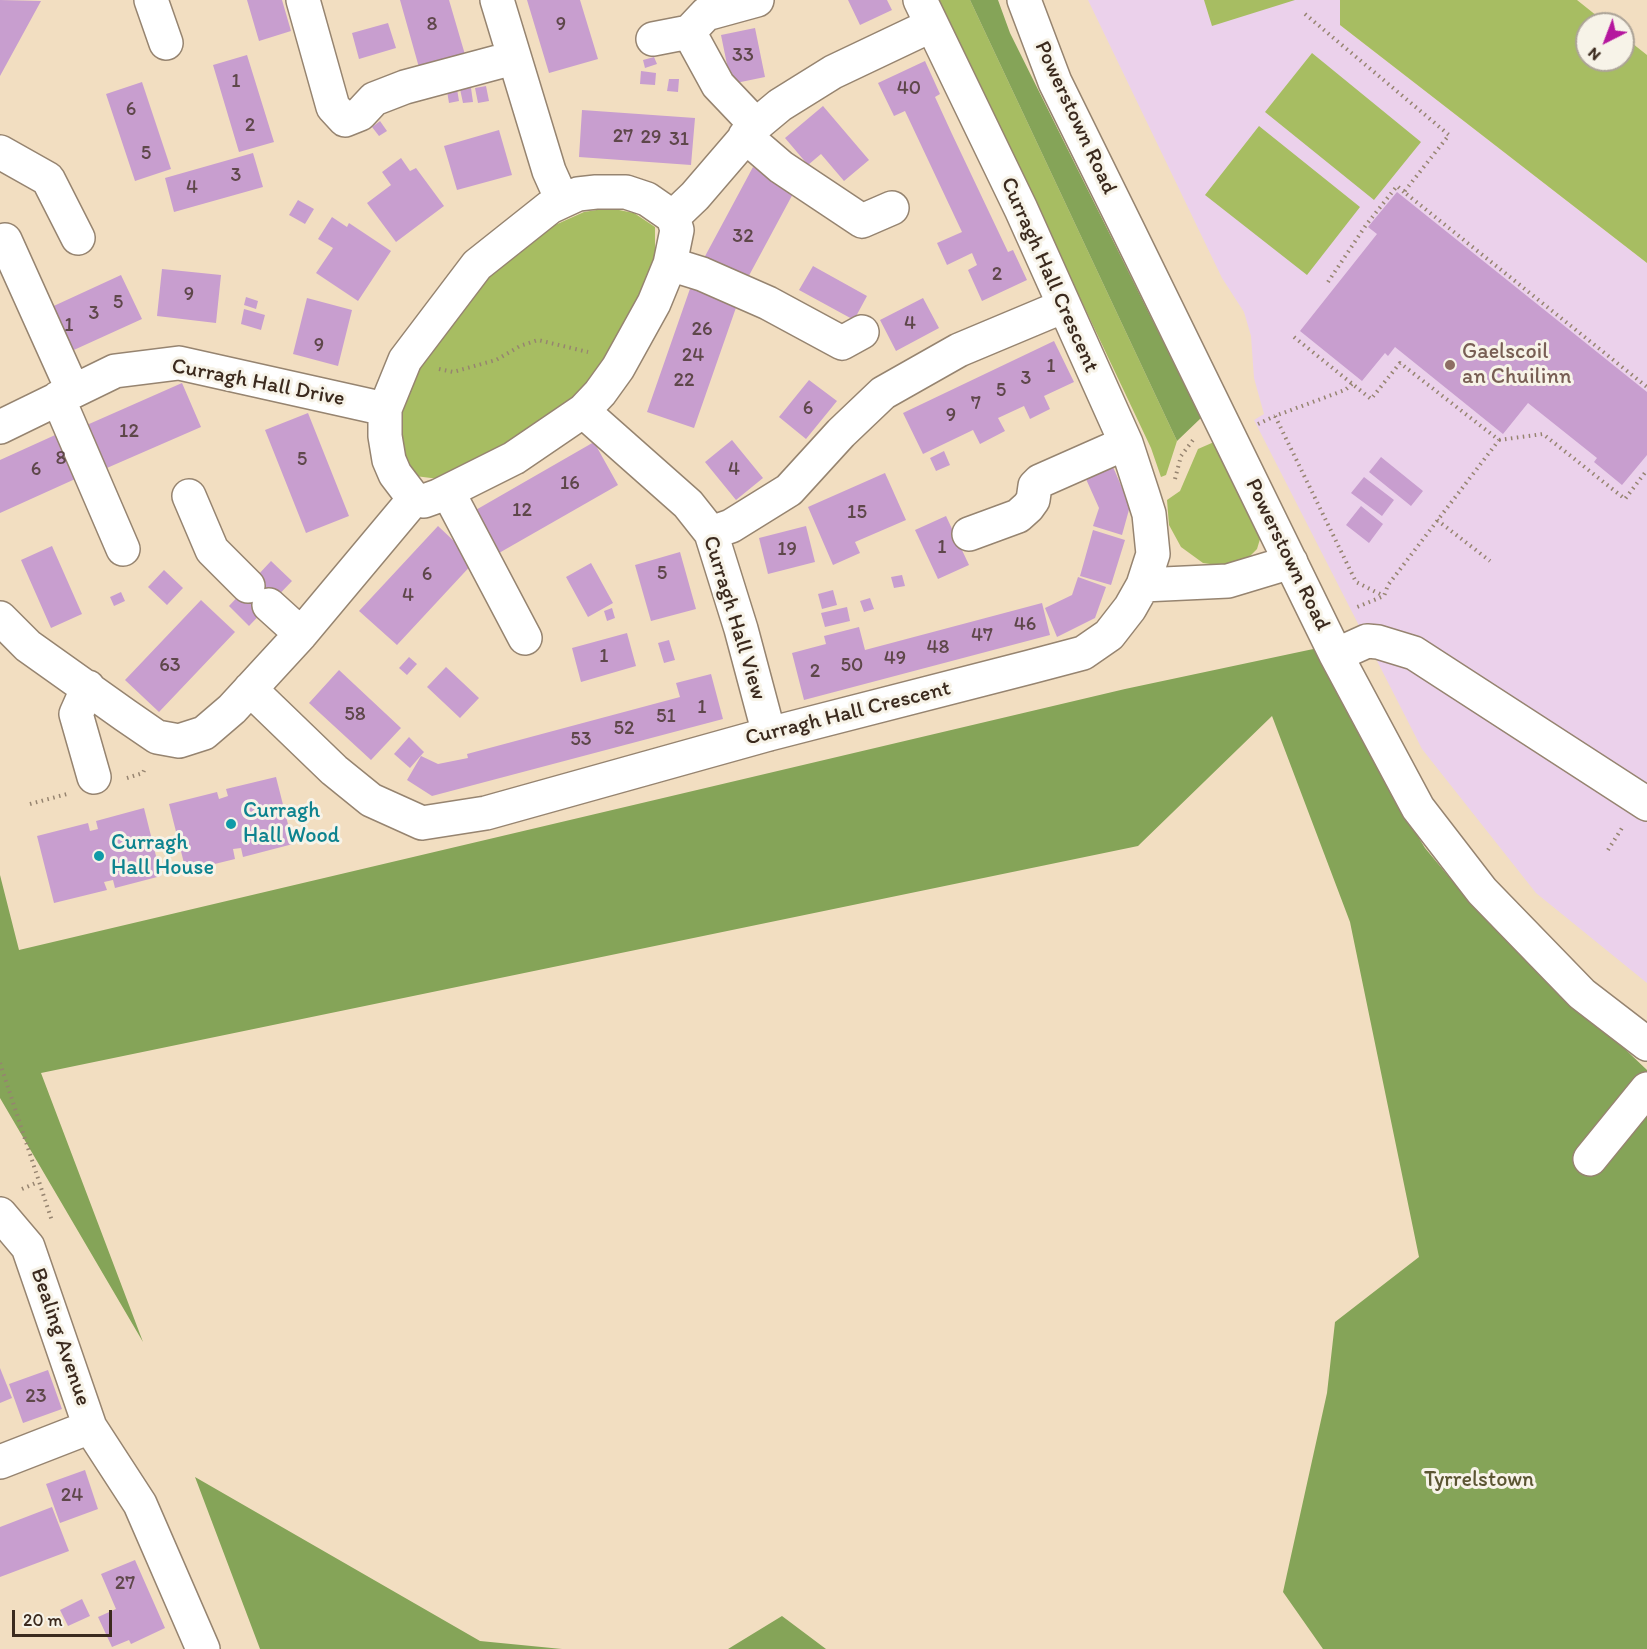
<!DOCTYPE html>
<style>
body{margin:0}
#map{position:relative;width:1647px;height:1649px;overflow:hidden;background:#f2dec1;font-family:Itim,sans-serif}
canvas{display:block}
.north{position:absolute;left:1575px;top:12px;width:60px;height:60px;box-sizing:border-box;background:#f7f3e8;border:2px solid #aca397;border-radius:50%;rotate:222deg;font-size:16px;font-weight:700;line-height:24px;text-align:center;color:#3b2a1e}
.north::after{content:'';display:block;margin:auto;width:21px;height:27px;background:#b5179e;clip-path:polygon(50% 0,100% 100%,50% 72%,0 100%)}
.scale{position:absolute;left:12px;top:1610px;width:100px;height:27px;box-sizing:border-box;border:3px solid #3b2a1e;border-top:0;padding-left:8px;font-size:18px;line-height:21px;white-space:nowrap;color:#3b2a1e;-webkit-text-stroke:4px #f7f3e8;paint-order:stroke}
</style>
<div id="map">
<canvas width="1647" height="1649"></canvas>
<div class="north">N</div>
<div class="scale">20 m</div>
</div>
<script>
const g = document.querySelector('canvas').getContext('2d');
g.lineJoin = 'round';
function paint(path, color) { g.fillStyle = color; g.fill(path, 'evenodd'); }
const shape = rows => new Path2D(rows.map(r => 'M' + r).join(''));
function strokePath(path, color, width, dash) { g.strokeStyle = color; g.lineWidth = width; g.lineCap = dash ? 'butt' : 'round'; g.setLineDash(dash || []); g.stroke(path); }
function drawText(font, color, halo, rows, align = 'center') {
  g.font = font + ' Itim,sans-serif'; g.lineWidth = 6; g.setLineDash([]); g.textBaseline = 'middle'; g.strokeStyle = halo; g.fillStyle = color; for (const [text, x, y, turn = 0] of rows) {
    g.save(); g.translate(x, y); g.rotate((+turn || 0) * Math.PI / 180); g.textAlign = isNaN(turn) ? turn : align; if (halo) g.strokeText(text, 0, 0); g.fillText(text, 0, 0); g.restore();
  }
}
paint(shape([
 [1088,0,1340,0,1340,25,1647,263,1647,983,1536,893,1422,749,1254,420,1264,414,1254,378,1251,336,1244,312,1222,278]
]), '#ebd1eb');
paint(shape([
 [939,0,970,0,1177,441,1166,475,1161,477,1151,448],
 [1204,0,1295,0,1212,26],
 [1340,0,1577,0,1607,24,1587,24,1587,60,1623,60,1623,36,1647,55,1647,263,1340,25],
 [1312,53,1421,142,1374,200,1265,112],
 [1259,126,1360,207,1307,275,1205,195],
 [609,208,634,213,655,227,655,276,624,335,575,401,516,445,439,479,415,476,404,462,395,428,403,390,453,310,524,239,584,212],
 [1214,442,1258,529,1260,539,1257,549,1250,556,1230,564,1217,565,1203,563,1181,547,1169,525,1167,500,1180,491,1198,449]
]), '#a7bd62');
paint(shape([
 [970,0,998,0,1010,33,1201,418,1177,441],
 [1318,648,1389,789,1425,848,1469,901,1647,1070,1647,1649,1323,1649,1283,1592,1327,1393,1335,1322,1419,1257,1350,922,1272,716,1138,846,41,1073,143,1342,0,1098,0,875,19,950,1125,689],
 [195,1477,480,1641,562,1649,260,1649],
 [782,1616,826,1649,728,1649]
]), '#85a458');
paint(shape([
 [0,0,41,1,0,76],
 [247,0,282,0,291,31,259,41],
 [400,0,449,0,466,58,420,71],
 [527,0,580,0,598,59,549,73],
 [848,0,887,0,892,10,860,25],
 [388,23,396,48,359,59,352,33],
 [755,28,765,77,731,84,721,35],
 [247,55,274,142,239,152,213,65],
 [654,57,657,64,645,68,643,60],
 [925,61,940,94,935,97,952,134,1008,252,1013,250,1027,280,982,301,968,270,977,265,972,253,947,265,937,243,962,232,905,111,894,116,878,83],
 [641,71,656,73,655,85,640,84],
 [669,79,679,79,678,92,667,91],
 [142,82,171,169,135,181,106,94],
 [486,86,489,101,478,103,475,88],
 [471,88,473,102,463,103,460,89],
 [457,89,459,101,449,103,447,91],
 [823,106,869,160,844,181,821,154,808,165,785,138],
 [582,110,695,118,691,165,579,157],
 [380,121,387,131,379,136,372,127],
 [499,130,512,175,457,190,444,146],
 [253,153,263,187,174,212,165,178],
 [401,158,410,171,416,168,444,206,396,242,367,203,391,185,382,172],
 [753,167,795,190,745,283,703,260],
 [1397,192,1647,392,1647,455,1622,485,1594,462,1597,458,1528,403,1503,434,1395,347,1388,356,1385,353,1362,381,1300,331,1377,234,1368,227],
 [298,200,314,209,305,224,289,215],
 [332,217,347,227,349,223,391,251,358,301,316,273,333,248,318,239],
 [813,266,867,296,854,320,799,290],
 [162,269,221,275,216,323,157,316],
 [121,275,142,319,65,354,45,310],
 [692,283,739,299,694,428,647,412],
 [246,297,258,301,256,309,244,305],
 [307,298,352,310,338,366,293,354],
 [923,298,939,328,896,351,880,320],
 [244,309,265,315,261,330,241,324],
 [1054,341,1074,382,1044,396,1050,409,1030,419,1024,406,998,418,1005,431,980,444,973,430,923,454,903,413],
 [809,380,837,401,806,439,779,417],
 [182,383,201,427,100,471,80,428],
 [308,413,349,516,306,533,265,430],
 [64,431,84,475,0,513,0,460],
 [732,440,763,478,736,500,705,462],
 [594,442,618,485,499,553,474,511],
 [944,451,950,465,936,471,930,458],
 [1381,457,1423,491,1411,506,1369,472],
 [1113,467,1130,506,1122,535,1093,526,1099,508,1086,479],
 [885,473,906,520,855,542,860,553,833,565,808,507],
 [1364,477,1394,500,1382,516,1351,493],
 [1361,506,1383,524,1369,543,1346,525],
 [946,516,969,565,938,579,915,530],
 [438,526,475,561,397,645,359,611],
 [806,526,815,562,768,574,759,538],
 [1093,530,1125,540,1111,585,1080,576],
 [52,546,82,614,51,628,21,560],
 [680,552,696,609,651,621,635,565],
 [271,561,292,581,249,626,229,606],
 [591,563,613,603,588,617,566,577],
 [164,570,183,588,167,605,148,587],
 [902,575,905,586,894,588,891,577],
 [1078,577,1106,587,1095,618,1057,637,1045,608,1072,595],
 [833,590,837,605,822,609,818,594],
 [121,592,125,601,114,606,110,597],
 [870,598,874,609,864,612,860,601],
 [201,600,235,632,159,712,125,680],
 [1042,603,1050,635,804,700,792,653,826,644,824,636,859,627,865,650],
 [847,607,850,621,825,627,821,613],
 [612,608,615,618,607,621,604,611],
 [627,633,636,666,581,682,572,648],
 [669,640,675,660,664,663,658,643],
 [409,657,417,664,407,675,399,668],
 [446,667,479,698,460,718,427,687],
 [339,670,401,728,371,760,309,703],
 [711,674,723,719,432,796,407,780,421,756,438,764,468,758,467,754,680,697,676,683],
 [409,737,424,752,410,768,394,754],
 [276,777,293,844,243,857,241,848,233,849,235,859,186,871,169,804,217,792,219,799,228,796,226,789],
 [144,808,161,876,115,888,113,880,104,882,107,890,54,903,37,836,88,823,90,831,98,829,96,821],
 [0,1368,12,1398,0,1403],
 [48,1370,62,1409,23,1423,9,1384],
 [85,1470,98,1509,60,1523,46,1484],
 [52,1507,69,1551,0,1577,0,1527],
 [135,1560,165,1628,131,1644,129,1640,112,1647,98,1617,116,1609,101,1574],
 [82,1599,90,1616,68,1626,60,1610]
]), '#c89ecf');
const minor = shape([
 [151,0,166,43],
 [303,0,333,107,345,120,360,114,374,99,405,87,513,58],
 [497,0,549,171,562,200],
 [1024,0,1055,82,1127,228,1336,655,1418,808,1482,891,1582,994,1647,1044],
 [653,39,689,32],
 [756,125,718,85,689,32,706,14,757,0],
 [745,136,781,167,862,221,892,208],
 [0,152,48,179,78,238],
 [596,192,626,192,647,199,673,217,677,230,670,264,654,303,618,368,600,393,583,411,514,458,438,496,424,501,414,499,395,474,389,460,385,436,385,409,405,360,477,265,550,207,578,194,596,192],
 [673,217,695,196,756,125,780,105,833,72,932,25],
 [5,240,73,391],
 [670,264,702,274,768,303,842,343,862,332],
 [58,398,123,549],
 [583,411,688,504,711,533,741,629,769,734],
 [0,427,115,371,179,363,385,409],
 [448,492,525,638],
 [189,496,212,550,248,586],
 [711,533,731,526,789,490,841,433,883,393,959,350,1064,306],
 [969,534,1018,516,1028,507,1033,500,1035,486,1040,481,1126,443],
 [1143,585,1228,581,1291,562],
 [269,605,301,634],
 [0,618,28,646,125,715,157,737,179,741,204,733,232,709,301,634,414,499],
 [1336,655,1367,641,1378,642,1414,653,1647,804],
 [88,687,76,714,94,777],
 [250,689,334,770,371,800,422,823,486,813,769,734,1030,667,1083,653,1109,635,1130,608,1143,585,1153,554,1149,514,1143,495,1126,443,1021,209,920,0],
 [1590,1159,1647,1089],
 [0,1214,28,1247,90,1427,140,1504,203,1649],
 [0,1462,90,1427]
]);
strokePath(minor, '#968470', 36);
strokePath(shape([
 [1305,14,1449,135,1404,192,1647,387],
 [1328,282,1366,225,1397,186,1404,192],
 [1294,337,1371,399,1400,363,1499,440,1388,585,1384,596,1357,607],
 [439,369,453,372,496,360,520,346,538,340,588,352],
 [1352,384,1345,390,1275,416,1356,582,1384,596],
 [1258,424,1275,416],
 [1499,440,1543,434,1625,499,1647,470],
 [1175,479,1181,456,1193,440],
 [1437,520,1490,561],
 [127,778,143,773,145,768],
 [30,804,67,794],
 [1608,850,1622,828],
 [0,1063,52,1221],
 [22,1189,38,1182]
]), '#968470', 4, [1.5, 4.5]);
strokePath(minor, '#fff', 33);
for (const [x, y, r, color] of [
 [1450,365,6,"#8d6e63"],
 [231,824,6,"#0f9aa8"],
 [99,856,6,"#0f9aa8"]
]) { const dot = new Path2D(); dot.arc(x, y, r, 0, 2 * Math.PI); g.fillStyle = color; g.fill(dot); strokePath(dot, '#f7f3e8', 2); }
drawText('20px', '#5e474a', null, [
 ["8",432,25],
 ["9",561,25],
 ["33",743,56],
 ["1",236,82],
 ["40",909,89],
 ["6",131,110],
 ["2",250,126],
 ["27",623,137],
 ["29",651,138],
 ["31",679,140],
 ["5",146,154],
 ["3",236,176],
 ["4",192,188],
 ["32",743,237],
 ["2",997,275],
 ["9",189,295],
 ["5",118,303],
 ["3",94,314],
 ["4",910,324],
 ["1",69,326],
 ["26",702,330],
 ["9",319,346],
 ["24",693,356],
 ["1",1051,367],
 ["3",1026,379],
 ["22",684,381],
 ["5",1001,391],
 ["7",976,404],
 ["6",808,409],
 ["9",951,416],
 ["12",129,432],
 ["8",61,459],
 ["5",302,460],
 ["6",36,470],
 ["4",734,470],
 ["16",570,484],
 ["12",522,511],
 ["15",857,513],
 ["1",942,548],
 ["19",787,550],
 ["5",662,574],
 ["6",427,575],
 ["4",408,596],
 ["46",1025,625],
 ["47",982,636],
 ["48",938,648],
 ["1",604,657],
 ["49",895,659],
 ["63",170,666],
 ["50",852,666],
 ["2",815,672],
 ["1",702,708],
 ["58",355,715],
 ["51",666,717],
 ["52",624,729],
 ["53",581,740],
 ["23",36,1397],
 ["24",72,1496],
 ["27",125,1584]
]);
drawText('22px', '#3b2a1e', '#f7f3e8', [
 ["Powerstown Road",1075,118,65],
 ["Curragh Hall Crescent",1049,275,66],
 ["Curragh Hall Drive",258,383,11],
 ["Powerstown Road",1287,555,64],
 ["Curragh Hall View",734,618,73],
 ["Curragh Hall Crescent",848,714,-14],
 ["Bealing Avenue",60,1337,71]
]);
drawText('22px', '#785e54', '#f7f3e8', [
 ["Gaelscoil",1462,352],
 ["an Chuilinn",1462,377]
], 'left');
drawText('22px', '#0d838f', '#f7f3e8', [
 ["Curragh",243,811],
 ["Hall Wood",243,836],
 ["Curragh",111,843],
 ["Hall House",111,868]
], 'left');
drawText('22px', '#5b5632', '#f7f3e8', [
 ["Tyrrelstown",1479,1480]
]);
</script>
